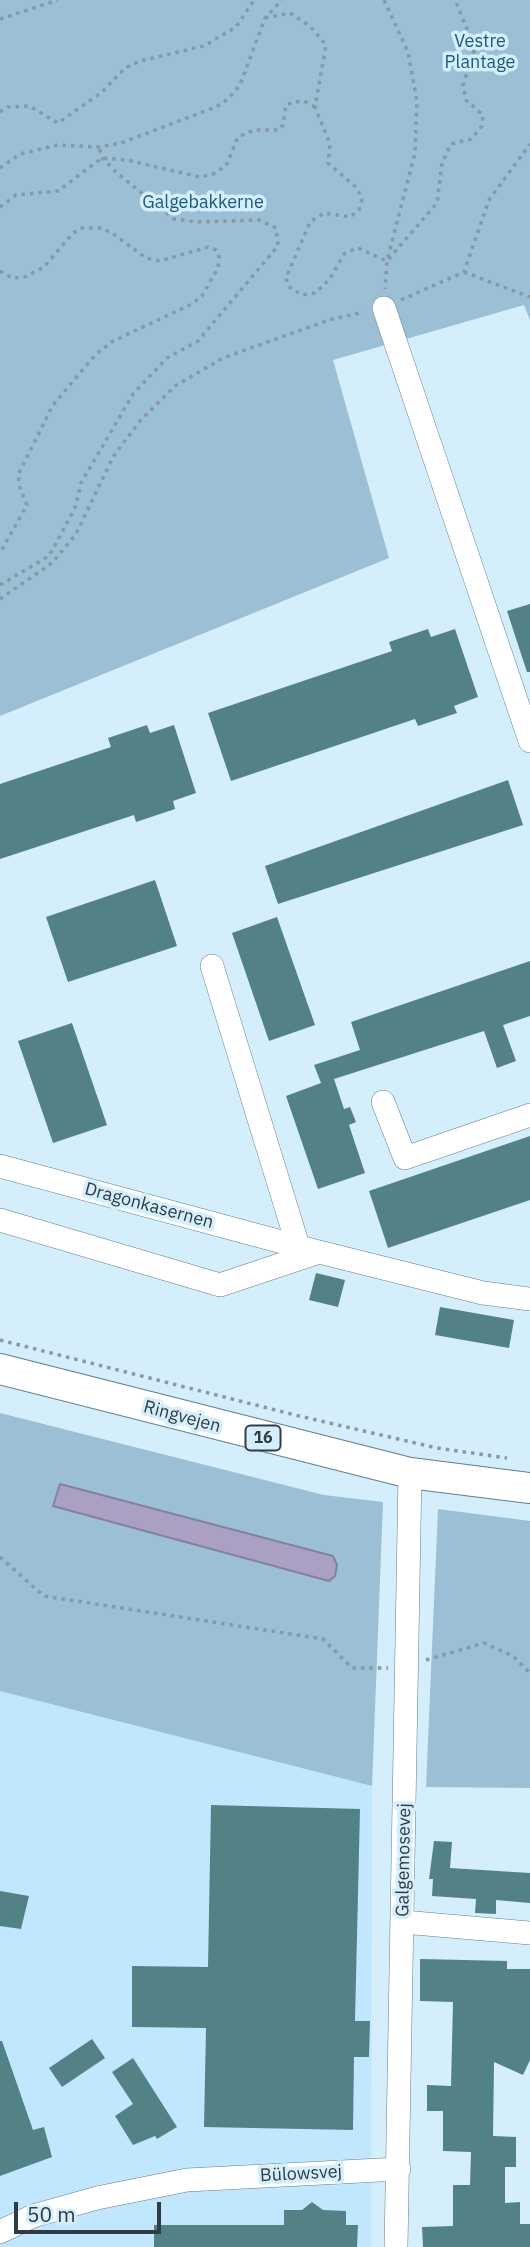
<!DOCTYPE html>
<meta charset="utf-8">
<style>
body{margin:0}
#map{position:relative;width:530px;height:2247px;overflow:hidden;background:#d5eefc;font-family:"IBM Plex Sans",sans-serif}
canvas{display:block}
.scale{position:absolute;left:14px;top:2202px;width:147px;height:32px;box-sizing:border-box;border:4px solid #303c44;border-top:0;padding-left:9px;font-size:21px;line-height:24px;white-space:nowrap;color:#303c44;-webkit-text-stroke:5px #d5eefc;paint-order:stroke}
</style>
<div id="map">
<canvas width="530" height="2247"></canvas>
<div class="scale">50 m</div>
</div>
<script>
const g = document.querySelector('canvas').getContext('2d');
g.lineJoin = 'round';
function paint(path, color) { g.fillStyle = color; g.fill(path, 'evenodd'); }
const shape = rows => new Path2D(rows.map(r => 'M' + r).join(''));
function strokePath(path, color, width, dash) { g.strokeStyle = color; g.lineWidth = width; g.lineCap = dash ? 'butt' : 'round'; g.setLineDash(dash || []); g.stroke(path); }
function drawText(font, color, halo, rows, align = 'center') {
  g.font = font + ' "IBM Plex Sans",sans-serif'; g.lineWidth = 7; g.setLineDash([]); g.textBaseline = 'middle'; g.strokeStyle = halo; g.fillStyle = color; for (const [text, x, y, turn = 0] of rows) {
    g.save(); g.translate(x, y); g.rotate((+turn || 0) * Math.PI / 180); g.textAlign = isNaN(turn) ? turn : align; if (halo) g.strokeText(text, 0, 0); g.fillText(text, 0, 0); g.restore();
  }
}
paint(shape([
 [0,1691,372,1786,371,2247,0,2247]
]), '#c1e7ff');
paint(shape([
 [0,0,530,0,530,320,524,305,333,360,389,558,0,716],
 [0,1413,324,1495,383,1502,372,1786,0,1691],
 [438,1509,530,1521,530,1788,426,1787]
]), '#9bbfd5');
const water = shape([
 [60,1484,333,1556,337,1565,335,1576,329,1581,53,1506,60,1484]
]);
paint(water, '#a9a0c3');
strokePath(water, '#85829d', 2);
paint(shape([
 [530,604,530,672,527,672,507,611],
 [428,629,431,637,455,629,478,697,454,706,457,713,418,726,415,719,231,781,208,713,392,651,389,642],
 [147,725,150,733,174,725,196,793,173,801,175,809,136,822,134,815,0,859,0,784,111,747,108,738],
 [508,780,523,825,278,904,265,866],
 [155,880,177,946,68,982,46,917],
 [277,917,315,1025,269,1041,232,933],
 [530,961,530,1016,503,1025,516,1061,497,1068,484,1031,334,1079,344,1109,350,1107,356,1122,349,1125,365,1173,318,1189,286,1096,321,1083,314,1065,360,1050,351,1022],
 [72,1023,107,1125,53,1143,18,1041],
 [530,1136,530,1200,388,1248,369,1191],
 [316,1273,345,1280,338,1307,309,1300],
 [440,1307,514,1320,509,1348,435,1335],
 [211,1805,360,1809,355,2021,370,2021,369,2057,354,2057,353,2130,204,2127,206,2028,132,2027,132,1966,208,1967],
 [434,1841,452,1842,450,1868,530,1873,530,1903,496,1900,496,1914,475,1913,476,1899,432,1896,433,1879,429,1879],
 [0,1891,29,1896,21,1929,0,1926],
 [420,1959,507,1961,507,1969,530,1969,530,2060,523,2075,494,2062,493,2136,516,2137,516,2167,505,2167,505,2203,520,2202,520,2224,530,2224,530,2247,423,2247,422,2227,453,2226,453,2185,470,2185,471,2152,443,2151,443,2111,427,2111,427,2085,451,2086,453,2002,420,2001],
 [92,2039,105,2058,62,2087,49,2068],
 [0,2041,2,2041,33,2130,44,2127,52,2157,0,2176],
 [133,2058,177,2127,157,2139,155,2136,133,2145,115,2116,133,2104,112,2072],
 [312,2202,323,2210,346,2211,346,2225,358,2225,357,2247,154,2247,154,2225,284,2225,284,2210,302,2210]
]), '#538286');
const minor = shape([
 [384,308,530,741],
 [212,966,298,1246],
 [383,1102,405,1158,530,1115],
 [0,1166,319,1252,483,1293,530,1299],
 [0,1220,220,1285,319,1252],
 [403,1922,530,1933],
 [0,2232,33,2216,97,2198,187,2180,399,2169],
 [396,2247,410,1473]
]);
const major = shape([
 [0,1369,410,1473,530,1488]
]);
strokePath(minor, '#617d8e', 24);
strokePath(major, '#617d8e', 32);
strokePath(shape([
 [384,0,408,52,417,101,415,153,387,261,385,289],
 [265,18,290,13,310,26,326,45,315,107,330,144,328,163,357,188,362,199,359,210,350,217,324,213,310,222,286,278,288,286,302,295,315,293,329,280,345,253,358,248,387,261,437,203,442,163,451,144,471,139,482,126,483,115,466,100,463,85,475,48,455,0],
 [0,19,58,0],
 [0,112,8,107,29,106,58,123,101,93,125,68,140,61,204,46,236,27,254,0],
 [0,168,20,154,58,145,99,147,121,143,216,107,228,99,240,85,265,18,282,0],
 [0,207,16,195,58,191,102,158,127,160,200,177,213,174,226,166,238,137,254,130,279,130,283,125,286,105,293,102,304,101,315,107],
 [0,271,12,278,25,277,44,267,73,233,82,228,101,228,112,233,146,258,160,261,208,247,216,250,219,257,218,268,202,296,192,304,113,341,96,354,53,405,18,475,20,488,27,505,0,553],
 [464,272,530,297],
 [401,300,464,272,489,200,530,144],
 [0,585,49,556,75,508,81,483,133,394,167,358,198,341,278,246,276,228,259,220,197,222,174,219,117,173,102,158,99,147],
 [0,599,52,563,76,534,113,457,139,422,175,386,223,358,329,320,364,312],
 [0,1340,295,1415,437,1448,507,1458],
 [0,1557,44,1596,323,1639,352,1668,388,1668],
 [426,1660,484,1643,513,1656,530,1673]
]), '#8699a4', 3.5, [3.5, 5]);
strokePath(minor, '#fff', 23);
strokePath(major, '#fff', 30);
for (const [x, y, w] of [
 [263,1438,35]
]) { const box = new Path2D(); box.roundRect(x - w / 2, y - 12.5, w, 25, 5); g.fillStyle = '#d5eefc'; g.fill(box); strokePath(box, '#303c44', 2); }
drawText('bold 16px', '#303c44', null, [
 ["16",263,1438]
]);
drawText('18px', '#1a5b7a', '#d5eefc', [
 ["Vestre",480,42],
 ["Plantage",480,63],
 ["Galgebakkerne",203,203]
]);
drawText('18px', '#303c44', '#d5eefc', [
 ["Dragonkasernen",149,1206,15],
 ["Ringvejen",182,1417,15],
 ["Galgemosevej",404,1860,-89],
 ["Bülowsvej",301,2174,-3]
]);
</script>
